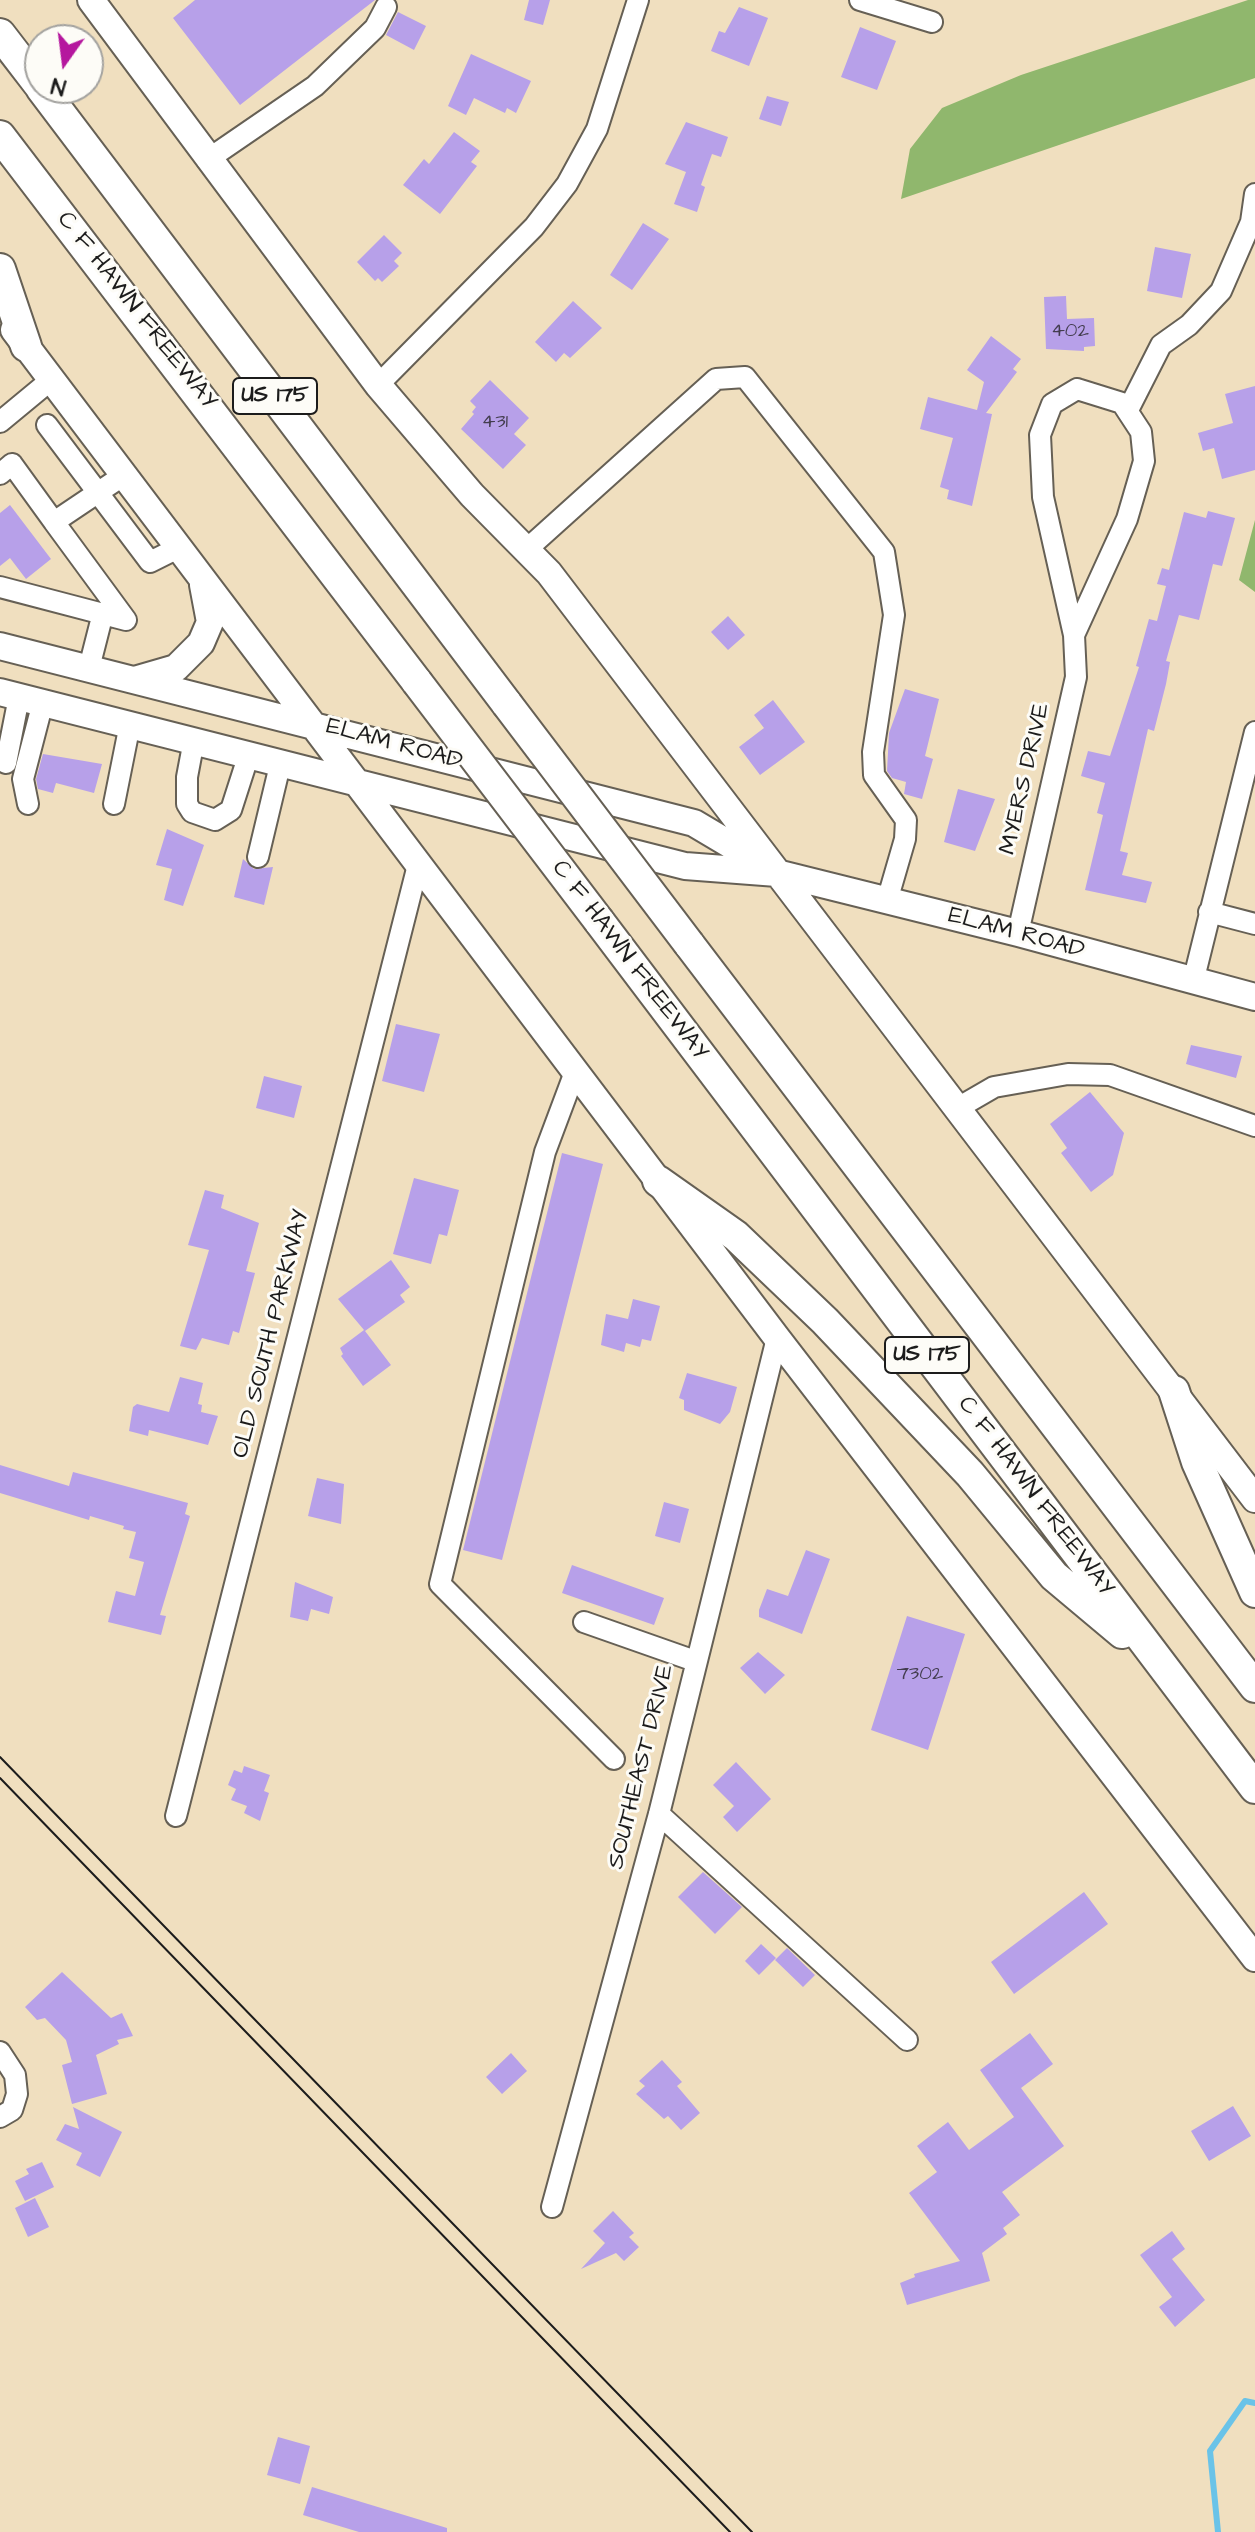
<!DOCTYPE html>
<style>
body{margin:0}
#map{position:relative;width:1255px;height:2532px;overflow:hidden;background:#f0dfbf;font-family:"Architects Daughter",sans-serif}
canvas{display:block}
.north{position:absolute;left:24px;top:24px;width:80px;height:80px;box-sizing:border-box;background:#fdfcf7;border:2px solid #a3a29f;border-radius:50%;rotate:194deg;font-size:22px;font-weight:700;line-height:32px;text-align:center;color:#1c1c1c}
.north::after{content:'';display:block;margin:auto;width:28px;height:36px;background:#b5179e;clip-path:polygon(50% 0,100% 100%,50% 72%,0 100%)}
</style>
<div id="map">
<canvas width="1255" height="2532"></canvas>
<div class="north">N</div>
</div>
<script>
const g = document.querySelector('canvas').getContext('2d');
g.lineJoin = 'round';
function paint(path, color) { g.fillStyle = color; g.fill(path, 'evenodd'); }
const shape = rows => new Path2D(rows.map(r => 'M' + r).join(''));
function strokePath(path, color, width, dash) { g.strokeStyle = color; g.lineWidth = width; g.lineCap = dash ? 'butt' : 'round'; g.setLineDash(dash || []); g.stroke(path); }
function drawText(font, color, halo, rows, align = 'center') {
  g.font = font + ' "Architects Daughter",sans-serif'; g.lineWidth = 6; g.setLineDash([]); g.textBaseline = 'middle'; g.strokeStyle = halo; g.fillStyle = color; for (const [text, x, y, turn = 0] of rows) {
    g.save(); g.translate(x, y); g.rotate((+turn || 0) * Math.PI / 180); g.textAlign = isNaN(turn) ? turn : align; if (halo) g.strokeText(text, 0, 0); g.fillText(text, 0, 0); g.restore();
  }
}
paint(shape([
 [1248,0,1255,0,1255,78,901,199,910,149,942,108,1021,75],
 [1255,520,1255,592,1239,580]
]), '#90b76d');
strokePath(shape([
 [1218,2532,1210,2451,1245,2401,1255,2403]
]), '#6ac3e8', 6);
paint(shape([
 [195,0,375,0,240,105,173,18],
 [529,0,550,0,543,25,524,20],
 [739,7,768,18,749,66,711,51,719,31,725,33],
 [398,12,426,26,414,50,386,35],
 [860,27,896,41,877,90,841,77],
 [471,54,531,81,516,113,507,108,505,113,474,98,466,115,448,106],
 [767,96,789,102,781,126,759,119],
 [686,122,728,137,721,157,712,154,701,185,705,187,697,212,674,204,686,172,665,164],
 [454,132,480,151,471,162,477,166,440,214,403,185,424,159,429,164],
 [643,223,669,239,632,290,610,275],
 [384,235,402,253,394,261,399,266,382,282,378,278,375,281,357,262],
 [1155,247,1191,254,1182,298,1147,291],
 [1066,296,1067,319,1094,318,1095,346,1084,347,1084,351,1046,349,1044,297],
 [573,301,602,328,570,358,564,353,556,362,535,342],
 [991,336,1021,359,1013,369,1017,372,986,413,992,414,972,506,947,499,949,490,940,487,953,438,920,429,928,397,977,410,984,382,967,370],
 [490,380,529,418,514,434,526,445,503,469,461,429,474,414,472,412,476,407,470,401],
 [1255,386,1255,470,1222,479,1214,448,1203,451,1198,433,1233,423,1225,394],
 [10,505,51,559,26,579,10,558,0,566,0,513],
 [1208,511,1235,518,1222,566,1213,564,1199,620,1179,615,1166,661,1170,662,1166,684,1154,731,1148,729,1120,851,1128,853,1122,875,1152,882,1146,903,1085,890,1103,815,1097,813,1105,783,1081,776,1088,751,1110,756,1139,667,1136,666,1149,619,1157,621,1166,586,1157,584,1162,568,1169,570,1184,512,1206,518],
 [728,616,745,635,728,650,711,632],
 [905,689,939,699,925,756,933,759,922,799,904,794,906,782,892,778,887,771,889,733],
 [773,700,805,742,760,775,739,747,764,728,754,715],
 [43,754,102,764,94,793,56,783,53,793,38,789,36,779],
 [958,789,995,799,975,851,944,842],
 [167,829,204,845,183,906,164,900,172,869,156,865],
 [243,859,254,869,273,867,264,905,234,897],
 [396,1024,440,1034,424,1092,382,1081],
 [1191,1045,1242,1056,1236,1078,1186,1064],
 [264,1076,302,1086,294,1118,256,1108],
 [1090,1092,1124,1133,1113,1175,1091,1192,1061,1153,1067,1148,1050,1124],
 [562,1153,603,1164,502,1560,463,1550],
 [414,1178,459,1190,447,1236,439,1234,431,1264,393,1254],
 [205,1190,224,1195,221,1208,259,1223,246,1271,255,1273,239,1333,233,1331,229,1345,202,1338,196,1350,180,1346,209,1250,188,1245],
 [391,1260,410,1287,400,1295,405,1302,365,1331,391,1365,363,1386,341,1356,343,1354,340,1348,364,1330,338,1299],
 [633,1299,660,1306,651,1341,642,1339,640,1347,626,1343,624,1352,601,1345,606,1314,628,1319],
 [687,1373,737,1387,730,1412,720,1424,684,1410,684,1400,679,1398],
 [180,1377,203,1383,198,1404,202,1405,201,1412,218,1416,208,1445,149,1430,148,1436,129,1431,133,1407,137,1404,169,1412],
 [0,1465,69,1486,73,1472,188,1503,185,1514,190,1516,160,1615,166,1616,161,1635,108,1622,116,1591,135,1596,144,1562,129,1558,136,1532,123,1529,124,1526,90,1516,89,1520,0,1493],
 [317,1478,344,1484,341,1524,308,1516],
 [664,1502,689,1509,680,1543,655,1536],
 [806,1550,830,1559,802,1634,759,1617,759,1610,767,1589,788,1596],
 [572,1565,664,1598,654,1625,562,1593],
 [295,1582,333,1597,329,1614,311,1609,308,1621,290,1617],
 [907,1616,965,1634,928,1750,871,1730],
 [758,1652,785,1675,765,1694,740,1668],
 [736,1762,771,1799,737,1832,723,1817,734,1806,713,1785],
 [244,1766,270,1775,264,1791,269,1793,260,1821,244,1813,247,1806,231,1800,236,1789,228,1785,234,1770,242,1773],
 [703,1872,742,1907,715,1934,678,1897],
 [1084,1892,1108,1924,1014,1994,991,1962],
 [761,1944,776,1958,759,1975,745,1961],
 [787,1948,815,1975,803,1987,775,1960],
 [62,1972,111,2018,122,2013,133,2036,117,2040,119,2044,96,2055,107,2094,72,2104,62,2065,72,2062,66,2040,45,2018,37,2020,25,2007],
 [1030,2033,1053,2064,1021,2088,1064,2146,1002,2192,1020,2215,1003,2228,1007,2234,982,2253,990,2281,907,2305,900,2283,915,2277,914,2274,960,2261,909,2193,937,2172,917,2146,948,2122,969,2150,1014,2117,980,2070],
 [511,2053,527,2071,502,2094,486,2077],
 [662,2060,682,2082,677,2086,700,2113,681,2130,668,2116,664,2119,636,2094,645,2086,639,2081],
 [1233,2106,1251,2136,1209,2161,1191,2131],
 [73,2107,122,2132,100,2177,76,2165,82,2153,56,2140,65,2124,79,2129],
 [42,2162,54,2187,25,2201,15,2181,29,2174,26,2169],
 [35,2198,49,2227,28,2237,15,2208],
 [613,2211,634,2233,629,2237,639,2247,624,2261,616,2253,581,2269,605,2243,593,2231],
 [1172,2231,1185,2249,1172,2259,1205,2300,1175,2327,1159,2307,1172,2297,1140,2255],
 [278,2437,310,2446,300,2484,267,2475],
 [312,2487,447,2528,447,2532,359,2532,303,2515]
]), '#b7a0e9');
const minor = shape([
 [860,0,932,22],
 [207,160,315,86,375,28,386,7],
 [378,385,534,227,567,184,597,129,638,0],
 [1077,389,1122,403,1141,432,1144,461,1127,519,1074,635,1043,497,1040,435,1052,404,1077,389],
 [1128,410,1161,345,1189,325,1221,291,1251,222,1255,194],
 [0,422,52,379],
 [47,425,150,562,178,548],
 [0,474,12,464,54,522,124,475],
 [526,550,716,379,745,377,884,552,894,615,873,752,874,775,906,820,905,839,887,901],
 [0,587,126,620,54,522],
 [89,668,103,613],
 [194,740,187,777,187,804,192,812,215,820,231,810,249,754],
 [6,763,19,697],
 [28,804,23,779,43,702],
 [114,804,130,724],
 [258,857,281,761],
 [1209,912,1255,924],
 [1018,933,1076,677,1074,635],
 [1193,982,1255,732],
 [575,1072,545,1152,440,1584,614,1759],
 [956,1109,994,1087,1068,1074,1110,1075,1255,1126],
 [584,1622,695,1661],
 [659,1814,907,2040],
 [176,1816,418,865],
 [0,2052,15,2075,17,2094,12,2110,0,2117],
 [552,2207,659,1814,777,1338]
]);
const major = shape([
 [91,0,378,385,472,495,549,573,1255,1499],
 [14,330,777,1338,1255,1958],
 [0,646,694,823,763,864],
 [138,679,176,668,201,643,210,622,203,585],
 [0,692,685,866,777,873,1018,933,1255,997]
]);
const highway = shape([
 [0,34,40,86],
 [41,88,507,704],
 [0,136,417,682],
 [0,269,26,346],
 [599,921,1255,1788],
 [689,944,1255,1687],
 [658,1181,736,1236,825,1321,970,1474,1054,1576,1122,1633],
 [1174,1391,1197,1462,1255,1592]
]);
strokePath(minor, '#666055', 24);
strokePath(major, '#666055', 30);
strokePath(highway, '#666055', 34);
strokePath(minor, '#fff', 20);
strokePath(major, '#fff', 26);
strokePath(highway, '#fff', 30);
strokePath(shape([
 [0,1757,752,2532],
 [0,1778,730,2532]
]), '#1c1c1c', 2);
const highwayBridge = shape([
 [417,682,599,921],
 [507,704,689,944]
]);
strokePath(highwayBridge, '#666055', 34, []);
strokePath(highwayBridge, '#fff', 30);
drawText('20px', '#433d4f', null, [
 ["402",1070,332],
 ["431",495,423],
 ["7302",920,1675]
]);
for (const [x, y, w] of [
 [275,396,84],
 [927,1355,84]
]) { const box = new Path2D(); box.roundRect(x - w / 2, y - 18, w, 36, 6); g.fillStyle = '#fdfcf7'; g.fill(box); strokePath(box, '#1c1c1c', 2); }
drawText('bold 22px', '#1c1c1c', null, [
 ["US 175",275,396],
 ["US 175",927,1355]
]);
drawText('24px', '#1c1c1c', '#fdfcf7', [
 ["C F HAWN FREEWAY",136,311,52],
 ["ELAM ROAD",394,745,15],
 ["MYERS DRIVE",1026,779,-77],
 ["ELAM ROAD",1016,934,15],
 ["C F HAWN FREEWAY",629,961,53],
 ["OLD SOUTH PARKWAY",272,1334,-76],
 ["C F HAWN FREEWAY",1035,1497,53],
 ["SOUTHEAST DRIVE",642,1767,-76]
]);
</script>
